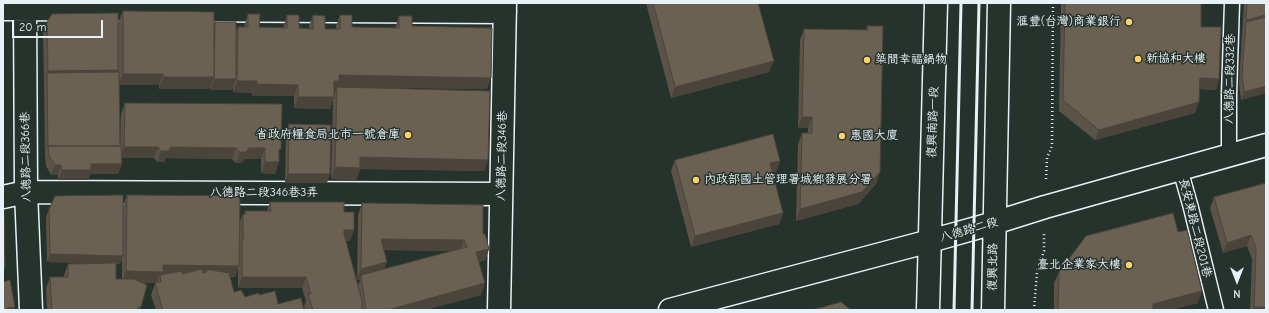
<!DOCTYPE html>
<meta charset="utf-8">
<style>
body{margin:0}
#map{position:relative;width:1269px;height:313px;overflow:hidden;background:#26332d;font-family:"Comic Neue",sans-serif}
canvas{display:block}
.frame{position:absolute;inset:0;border:4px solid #e8f1f8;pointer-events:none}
.north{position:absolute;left:1217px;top:261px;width:40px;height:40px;-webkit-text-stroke:3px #26332d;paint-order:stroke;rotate:180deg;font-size:11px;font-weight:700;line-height:16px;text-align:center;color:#e8f1f8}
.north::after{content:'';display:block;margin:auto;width:14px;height:18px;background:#e8f1f8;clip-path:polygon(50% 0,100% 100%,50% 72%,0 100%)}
.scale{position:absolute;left:12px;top:20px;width:91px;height:18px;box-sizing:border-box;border:2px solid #e8f1f8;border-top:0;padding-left:5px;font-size:12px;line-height:14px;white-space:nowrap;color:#e8f1f8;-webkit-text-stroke:3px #26332d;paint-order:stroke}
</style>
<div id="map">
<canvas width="1269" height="313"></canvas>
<div class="frame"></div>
<div class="north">N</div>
<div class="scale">20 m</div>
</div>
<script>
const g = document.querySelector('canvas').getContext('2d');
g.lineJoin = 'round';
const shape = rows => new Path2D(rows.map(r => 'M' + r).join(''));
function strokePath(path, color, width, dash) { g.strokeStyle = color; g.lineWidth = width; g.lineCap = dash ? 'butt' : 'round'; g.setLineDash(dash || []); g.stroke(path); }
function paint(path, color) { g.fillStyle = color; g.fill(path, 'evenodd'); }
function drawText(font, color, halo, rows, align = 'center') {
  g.font = font + ' "Comic Neue","LXGW WenKai TC",sans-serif'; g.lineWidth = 3; g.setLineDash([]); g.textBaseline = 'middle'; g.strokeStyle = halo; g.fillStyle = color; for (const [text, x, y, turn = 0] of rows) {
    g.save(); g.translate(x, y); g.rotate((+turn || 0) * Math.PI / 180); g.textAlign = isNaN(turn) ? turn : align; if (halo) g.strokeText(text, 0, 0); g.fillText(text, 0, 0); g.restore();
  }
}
const lane = shape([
 [1229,155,1229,95,1232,3],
 [1180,169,1191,208,1216,310]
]);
const street = shape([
 [25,3,26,192,31,310],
 [3,9,505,12],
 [3,197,26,192,501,194],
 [499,310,505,3]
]);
const secondary = shape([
 [670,310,930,241,994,223,1045,207,1266,145],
 [928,310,936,3],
 [993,310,999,3]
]);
strokePath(lane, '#e8f1f8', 17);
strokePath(street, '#e8f1f8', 25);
strokePath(secondary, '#e8f1f8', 25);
strokePath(shape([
 [1046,179,1047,158,1052,146,1053,3],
 [1034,310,1037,272,1044,251,1044,234]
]), '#e8f1f8', 2.5, [1, 3]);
strokePath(lane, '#26332d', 14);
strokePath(street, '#26332d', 22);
strokePath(secondary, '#26332d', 22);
strokePath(shape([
 [954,310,961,3],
 [972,310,979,3]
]), '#e8f1f8', 3);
paint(shape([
 [646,3,758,3,769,72,671,98],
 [1061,3,1201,3,1201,27,1219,79,1216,90,1200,89,1195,113,1095,140,1059,111],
 [1244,3,1266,3,1266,93,1241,100,1239,84],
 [123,11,214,25,215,22,236,31,238,27,244,27,248,14,259,27,283,28,287,15,299,28,309,29,309,26,313,15,325,29,336,29,336,26,340,15,352,27,395,28,399,16,487,89,337,87,335,92,334,92,334,96,337,87,488,160,484,171,360,169,356,180,331,179,333,100,330,109,294,108,294,96,252,96,252,93,233,92,233,87,232,90,210,90,210,86,209,89,159,89,159,85,119,85,120,146,121,114,125,103,279,154,279,162,275,174,261,173,261,159,245,159,242,163,236,163,232,159,166,158,164,162,157,162,154,158,121,158,122,164,118,174,90,174,88,180,58,180,58,175,51,175,46,166,45,156,44,81,43,32,47,22,117,72,118,72,118,23],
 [867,26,880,172,876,184,858,204,796,221,798,144,802,133,808,133,808,128,798,128,800,40,804,29,866,30],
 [289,124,327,183,285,182,286,132],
 [675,160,780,161,776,172,772,173,783,213,779,224,691,247,671,171],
 [1266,183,1266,310,1250,310,1252,259,1247,246,1223,253,1210,208,1214,197],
 [127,195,239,224,243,214,244,214,245,211,267,211,270,202,344,212,350,241,346,241,358,285,360,280,357,280,358,215,362,203,483,234,489,249,485,260,479,262,481,295,425,310,305,310,304,306,306,301,302,288,238,288,238,269,235,277,230,277,234,292,245,297,259,295,278,304,304,310,156,310,151,295,155,283,157,283,142,283,140,310,47,310,46,288,50,277,64,277,64,275,68,264,93,263,47,262,46,217,49,209,123,206],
 [384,250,451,251,385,269],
 [122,259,122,279,116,279,116,264,120,264],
 [1178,232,1198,303,1170,310,1054,310,1054,283,1059,272]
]), '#5b5347');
paint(shape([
 [1266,15,1266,24,1246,22,1246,20],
 [774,61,769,72,671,98,675,87],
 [118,70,115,80,47,73,44,81,48,71],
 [123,74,163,74,159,85,118,85],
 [339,75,491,78,487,89,337,87,335,92,330,92,334,81],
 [163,77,214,77,209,89,159,89],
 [1200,78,1219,79,1216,90,1196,89],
 [214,79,236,79,232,90,210,90],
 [237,81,257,81,252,93,233,92],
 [256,84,298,85,294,96,252,96],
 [1266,86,1266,93,1241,100,1244,92],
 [298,97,334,97,330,109,294,108],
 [1199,102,1195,113,1095,140,1099,130],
 [802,117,812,117,808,128,798,128],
 [124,147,158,147,154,158,120,158],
 [171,147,236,148,232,159,166,158,164,162,157,162,161,151],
 [249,148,265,148,261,159,245,159,242,163,236,163,240,152],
 [360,157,488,160,484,171,360,169,356,180,331,179,335,167],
 [780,161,776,172,766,174,770,163],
 [265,162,279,162,275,174,261,173],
 [91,164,122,164,118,174,90,174,88,180,58,180,62,170],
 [55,165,61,165,58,175,51,175],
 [880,172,876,184,858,204,796,221,800,209],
 [288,174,330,174,327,183,285,182],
 [783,213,779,224,691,247,695,236],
 [344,230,354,230,350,241,340,241],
 [1251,235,1247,246,1223,253,1227,243],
 [381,239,464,240,460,251,376,250],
 [489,249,485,260,472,263,476,252],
 [50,254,123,256,120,264,47,262],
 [387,262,383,273,361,275,360,280,357,280,361,269],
 [163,265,239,266,235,277,205,277,207,272,206,269,203,277,159,276,157,283,122,282,126,271],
 [3,267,5,267,3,273],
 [242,277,306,277,302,288,238,288],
 [485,283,481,295,425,310,388,310],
 [1202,291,1198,303,1170,310,1151,310,1153,304],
 [15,307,14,310,6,310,7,308],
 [138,307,141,307,140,310,137,310],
 [1254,307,1266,307,1266,310,1253,310]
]), '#4a443a');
const building = shape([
 [653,3,758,3,774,61,675,87,653,3],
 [1065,3,1201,3,1201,27,1221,27,1219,79,1200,78,1199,102,1099,130,1063,100,1065,3],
 [1247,3,1266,3,1266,15,1246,20,1247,3],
 [123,11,214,12,214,77,163,77,163,74,123,74,123,11],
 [118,13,118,70,48,71,47,22,52,14,118,13],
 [248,14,260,14,259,27,287,28,287,15,299,15,299,28,313,29,313,15,325,16,325,29,340,29,340,15,352,15,352,27,399,28,399,16,412,16,412,26,492,28,491,78,339,75,339,81,334,81,334,97,298,97,298,85,256,84,257,81,237,81,238,27,248,27,248,14],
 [1266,17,1266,86,1244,92,1242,75,1246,22,1266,17],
 [215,22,236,22,236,79,214,79,215,22],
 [867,26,883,26,880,172,862,192,800,209,802,133,812,133,812,117,802,117,804,29,868,30,867,26],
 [119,72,120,146,48,146,48,148,47,73,119,72],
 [337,87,490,91,488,160,360,157,360,168,335,167,337,87],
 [125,103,282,104,281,149,279,149,279,162,265,162,265,148,249,148,246,152,240,152,236,148,171,147,168,151,161,151,158,147,124,147,125,103],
 [289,124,331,125,330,174,288,174,289,124],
 [773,134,780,161,770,163,783,213,695,236,675,160,773,134],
 [48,146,121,146,122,164,91,164,91,170,62,170,61,165,55,165,49,156,48,146],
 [1266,183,1266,307,1254,307,1256,248,1251,235,1227,243,1214,197,1266,183],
 [123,195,123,256,50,254,49,209,55,196,123,195],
 [127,195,240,196,239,266,163,265,163,272,126,271,127,195],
 [270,202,344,202,344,212,354,212,354,230,344,230,344,234,362,301,362,310,313,310,308,294,311,294,306,277,242,277,242,240,243,240,243,214,246,214,245,211,271,211,270,202],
 [362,203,483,205,483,234,485,234,489,249,476,252,485,283,388,310,366,310,361,275,467,247,464,240,381,239,387,262,361,269,362,203],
 [3,210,4,210,5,267,3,267,3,210],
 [1173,213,1178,232,1187,230,1202,291,1153,304,1153,310,1058,310,1059,272,1086,236,1173,213],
 [116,263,116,279,134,279,147,285,141,307,138,307,138,310,52,310,50,277,68,277,68,264,116,263],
 [202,269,203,273,207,272,206,269,229,273,234,292,241,290,245,297,259,293,259,295,275,291,278,304,301,298,304,310,163,310,155,283,161,282,160,275,182,271,182,274,202,269],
 [10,280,15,307,7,308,7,310,3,310,3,282,10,280],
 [841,302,851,310,812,310,841,302]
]);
paint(building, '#6a6153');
strokePath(building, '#4a443a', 1);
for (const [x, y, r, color] of [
 [1129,22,4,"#ffd166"],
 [1138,59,4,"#ffd166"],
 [867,60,4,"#ffd166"],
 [408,135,4,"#ffd166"],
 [842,136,4,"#ffd166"],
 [696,180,4,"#ffd166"],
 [1129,265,4,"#ffd166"]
]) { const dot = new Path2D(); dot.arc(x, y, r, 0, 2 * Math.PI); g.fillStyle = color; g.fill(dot); strokePath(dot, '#26332d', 1.5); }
drawText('12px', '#e8f1f8', '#26332d', [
 ["滙豐(台灣)商業銀行",1121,22,"right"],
 ["新協和大樓",1146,59],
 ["築間幸福鍋物",875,60],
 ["省政府糧食局北市一號倉庫",400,135,"right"],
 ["惠國大廈",850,136],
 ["內政部國土管理署城鄉發展分署",704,180],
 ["臺北企業家大樓",1121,265,"right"]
], 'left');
drawText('12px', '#e8f1f8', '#26332d', [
 ["八德路二段332巷",1230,79,-89],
 ["復興南路一段",933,122,-88],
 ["八德路二段346巷",502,156,-89],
 ["八德路二段366巷",26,157,-91],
 ["八德路二段346巷3弄",264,193],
 ["長安東路二段201巷",1195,228,76],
 ["八德路二段",969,230,-16],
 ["復興北路",993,267,-89]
]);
</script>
